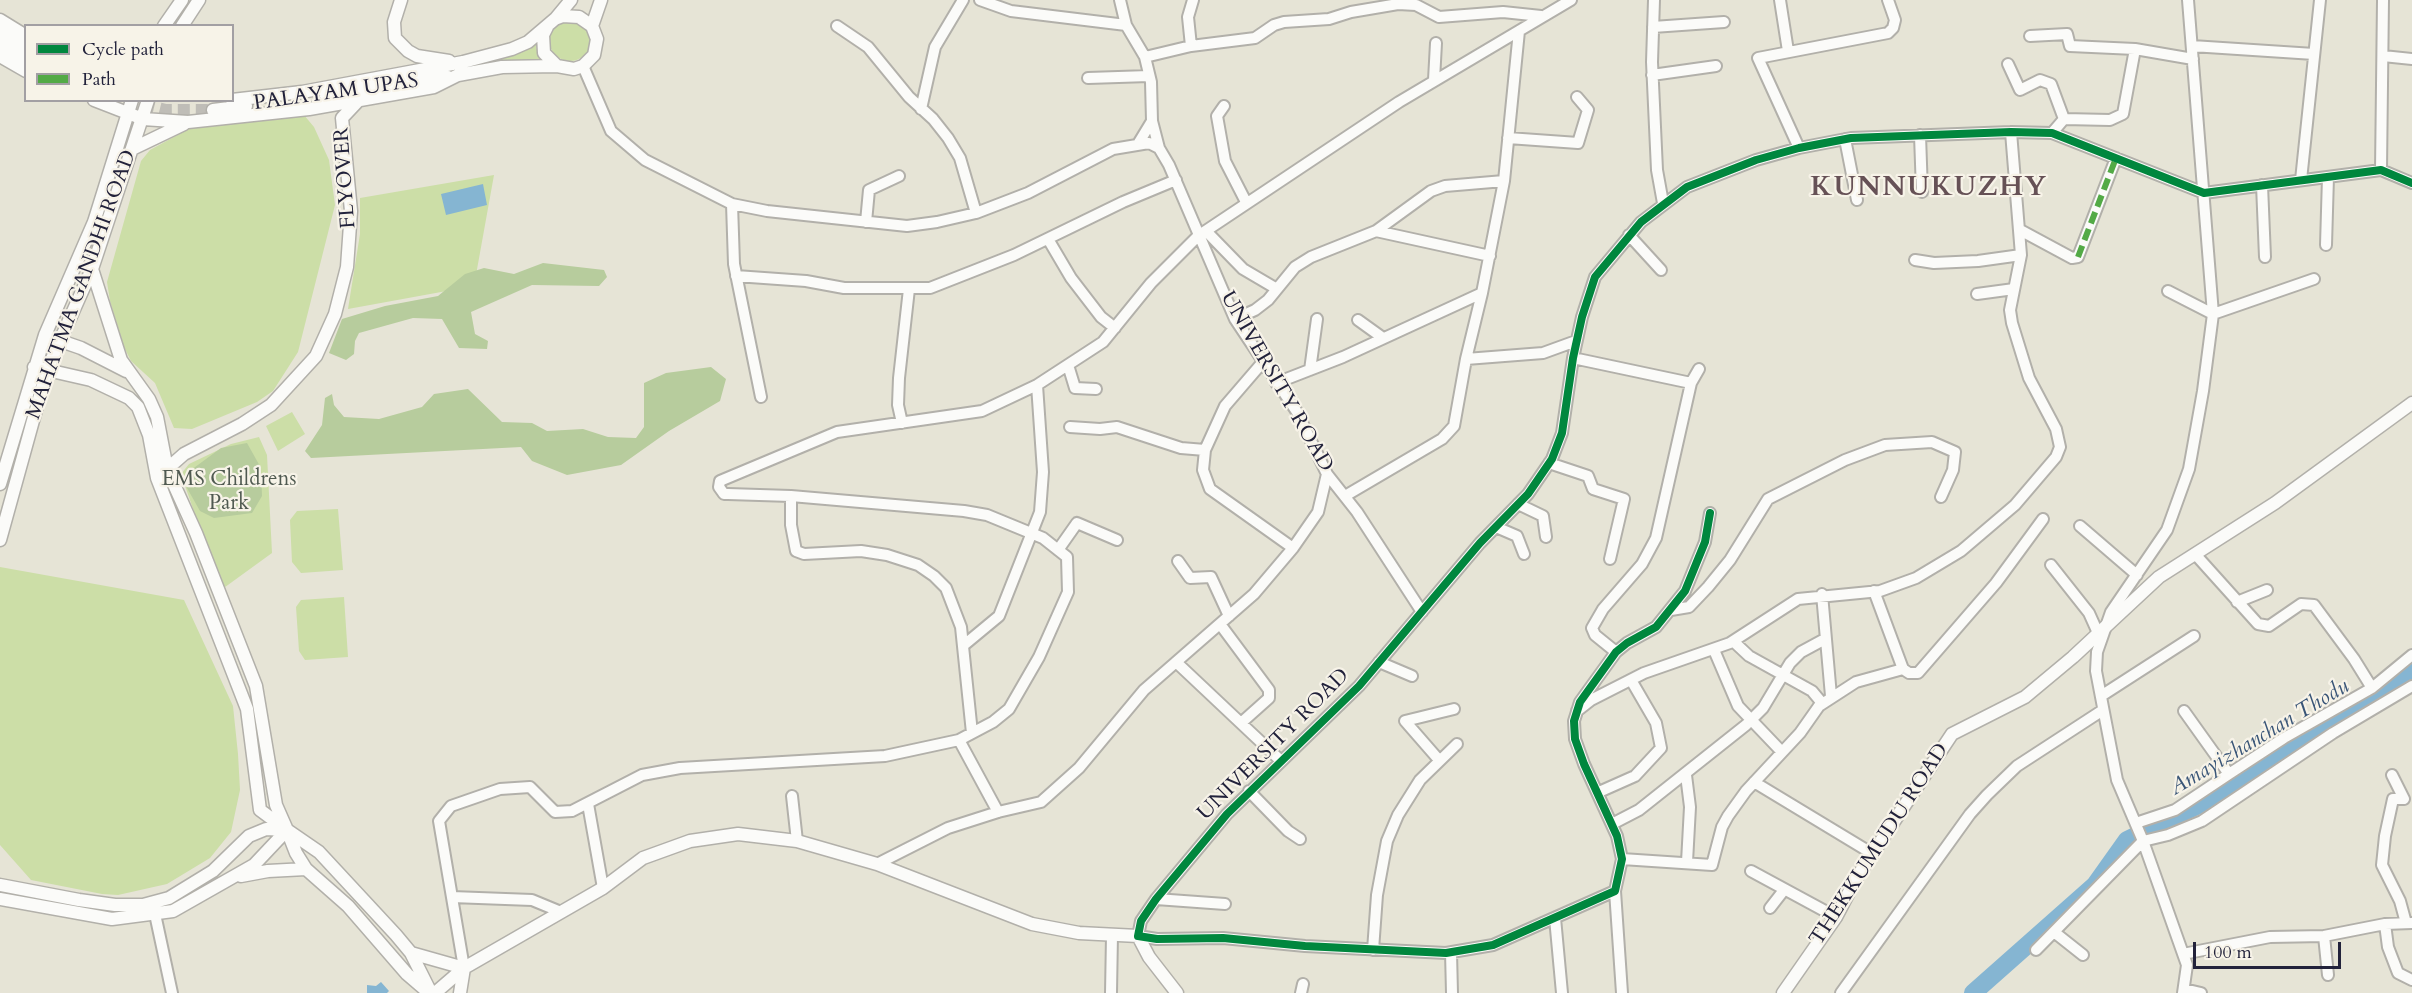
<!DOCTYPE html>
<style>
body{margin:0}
#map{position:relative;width:2412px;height:993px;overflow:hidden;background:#e6e4d6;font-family:Cardo,serif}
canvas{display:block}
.legend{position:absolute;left:24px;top:24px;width:210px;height:78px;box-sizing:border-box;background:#f7f3e8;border:2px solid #a29fa3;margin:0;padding:8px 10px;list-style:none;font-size:18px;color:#22223b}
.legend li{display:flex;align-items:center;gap:12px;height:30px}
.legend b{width:30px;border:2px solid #a29fa3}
.scale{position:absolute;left:2193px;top:942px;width:148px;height:27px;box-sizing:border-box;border:3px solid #22223b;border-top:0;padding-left:8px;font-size:18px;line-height:21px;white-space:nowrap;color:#22223b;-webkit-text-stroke:4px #f7f3e8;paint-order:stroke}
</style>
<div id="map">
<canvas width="2412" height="993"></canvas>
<ul class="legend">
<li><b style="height:8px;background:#00873e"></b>Cycle path</li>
<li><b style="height:8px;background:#53aa46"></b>Path</li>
</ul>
<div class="scale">100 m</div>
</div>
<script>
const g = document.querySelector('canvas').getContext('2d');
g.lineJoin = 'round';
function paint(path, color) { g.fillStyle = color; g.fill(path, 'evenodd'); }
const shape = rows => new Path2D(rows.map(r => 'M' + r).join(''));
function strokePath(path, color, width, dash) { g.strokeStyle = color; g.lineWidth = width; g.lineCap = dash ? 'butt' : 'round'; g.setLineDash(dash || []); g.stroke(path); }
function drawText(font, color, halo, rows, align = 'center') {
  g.font = font + ' Cardo,serif'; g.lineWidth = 4.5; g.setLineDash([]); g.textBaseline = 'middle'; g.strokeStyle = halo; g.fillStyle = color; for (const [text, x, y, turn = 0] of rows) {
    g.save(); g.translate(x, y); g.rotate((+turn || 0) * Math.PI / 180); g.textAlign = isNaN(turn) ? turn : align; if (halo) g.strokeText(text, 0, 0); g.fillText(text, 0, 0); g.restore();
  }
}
paint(shape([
 '549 40a21 21 0 1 1 42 0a21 21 0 1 1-42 0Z',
 [536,40,536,48,545,61,491,62,518,53],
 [304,115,314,127,329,160,335,205,298,352,273,391,257,402,192,429,174,428,155,383,131,361,124,347,110,301,107,282,141,161,150,150,196,125],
 [494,175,474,286,348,309,360,234,360,198],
 [292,412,305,434,278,451,266,426],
 [259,437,267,455,272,553,221,590,181,474,189,464,231,444],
 [338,509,343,570,301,573,292,562,290,520,297,511],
 [0,567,184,600,233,706,238,754,240,790,231,832,210,858,167,884,118,895,102,894,31,880,0,845],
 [344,597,348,657,305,660,299,651,296,607,301,600]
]), '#ccdea7');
paint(shape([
 [543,263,604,270,607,277,599,286,532,285,471,312,475,334,488,341,487,349,459,348,442,319,413,318,359,333,355,341,354,354,346,360,329,353,342,319,385,306,438,296,465,274,484,268,514,274],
 [711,367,726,379,720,401,669,431,621,465,567,475,532,461,521,447,311,458,305,451,322,425,325,398,332,394,334,405,344,417,379,419,422,407,434,394,468,389,502,422,532,423,547,431,583,429,608,437,636,438,644,427,644,383,666,373],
 [247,443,261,468,262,496,252,513,214,518,200,511,187,488,187,473,221,448]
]), '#b7cc9d');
paint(shape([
 [483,184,487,205,446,215,441,194],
 [381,982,389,991,387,993,367,993,367,985,376,986]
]), '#85b5d2');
strokePath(shape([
 [1973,993,2095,885,2127,840,2219,795,2253,770,2396,684,2412,666]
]), '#85b5d2', 18);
strokePath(shape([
 [125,100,166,110,213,110]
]), '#bfbdb7', 12, [12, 6]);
const minor = shape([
 [980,0,1011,11,1126,25],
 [1120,0,1126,25,1145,57,1151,82,1152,121,1138,144],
 [1654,0,1652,62,1657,170,1663,203],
 [1780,0,1788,51],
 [837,26,868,47,909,97,933,119,948,138,960,158,976,213],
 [1653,27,1724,22],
 [2030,36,2067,34,2070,46,2135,49,2123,114,2110,120,2064,119,2052,133],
 [1191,46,1188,17,1193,0],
 [2192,46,2314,54],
 [2135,49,2193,59],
 [2383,56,2412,59],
 [1145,57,1191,46,1255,38,1274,25,1284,22,1329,19,1351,12,1398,4,1416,5,1439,17,1503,12,1541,16],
 [2008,64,2020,90,2040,80,2051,84,2064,119],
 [583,66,611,131,645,160,732,204,767,211,907,226,937,222,976,213,1028,193,1113,149,1149,143,1159,148,1169,165,1235,319,1297,412,1327,474,1357,512,1422,612],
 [1652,75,1716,66],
 [1088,78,1149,76],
 [1434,80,1436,43],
 [1224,106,1217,116,1225,161,1246,202],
 [921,109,935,47,963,0],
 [1152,121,1159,148],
 [1920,135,1922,192],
 [1508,138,1578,143,1588,110,1577,97],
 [1845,139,1857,200],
 [1799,148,1758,58,1888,33,1893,28,1895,20,1888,0],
 [2381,170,2383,0],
 [2301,180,2320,0],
 [2262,185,2265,257],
 [732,204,734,264,761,397],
 [866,222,869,190,899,176],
 [2020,230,2072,258,2078,257,2116,158],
 [1206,231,1243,269,1277,289],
 [1376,231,1490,256],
 [1629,235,1661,270],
 [1048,239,1071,278,1101,317,1115,328],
 [2326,245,2328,177],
 [1915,260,1934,263,1978,261,2021,255,2011,132],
 [736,276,806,281,844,288,930,288,1014,255,1123,202,1176,180],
 [2168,291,2213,314,2314,279],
 [1977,294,2014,289],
 [1235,319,1255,310,1268,300,1295,267,1311,257,1376,231,1431,191,1445,186,1504,181],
 [1358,320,1383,338],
 [1573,358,1691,383,1699,369],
 [1466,359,1543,353,1576,341],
 [1262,363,1225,406,1205,450,1203,470,1210,489,1293,548],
 [1068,365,1075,388,1096,389],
 [1310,370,1317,319],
 [1276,383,1343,357,1482,293],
 [902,423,898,405,899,378,909,289],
 [1070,427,1100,429,1117,427,1181,448,1205,450],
 [1549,463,1588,476,1593,489,1624,499,1610,559],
 [791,496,791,525,796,551,804,554,861,551,887,555,918,565,934,576,946,588,961,627,972,733],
 [1345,496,1442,439,1454,426,1466,359,1482,293,1504,181,1519,31],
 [1518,504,1543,516,1546,537],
 [1710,513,1705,542,1685,591,1656,627,1627,643,1616,652,1580,702,1574,721,1575,739,1584,764,1617,836,1622,859,1615,891,1493,945,1446,953,1305,946,1223,938,1157,939,1138,936,1141,921,1156,899,1227,814,1359,686,1480,543,1528,494,1552,459,1562,433,1573,358,1582,317,1595,277,1641,222,1687,187,1756,160,1799,148,1851,138,2011,132,2052,133,2204,193,2381,170,2412,183],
 [2080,526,2137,575],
 [1496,527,1517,536,1524,554],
 [1058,550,1077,523,1117,540],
 [2195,554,2258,624,2269,626,2301,604,2314,605,2354,659,2372,688],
 [1178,561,1190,578,1211,577,1229,616],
 [2051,565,2089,613,2098,633],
 [1874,591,1903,669,1909,673,1918,673,1996,583,2043,519],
 [1822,594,1831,696],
 [2237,602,2267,590],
 [1671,610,1689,607,1708,587,1730,560,1768,499,1845,460,1885,445,1932,442,1955,452,1953,470,1941,497],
 [1220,624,1269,690,1269,698,1241,723],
 [1733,641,1749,656,1812,691,1822,703],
 [964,645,999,616,1040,512,1043,472,1037,385],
 [1714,650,1738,706,1781,751],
 [1616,652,1595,635,1592,628,1603,609,1642,564,1656,538,1691,383],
 [1176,662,1280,760],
 [1379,662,1412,676],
 [2101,696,2194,636],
 [1577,711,1591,700,1644,673,1730,643,1798,599,1880,591,1916,578,1961,551,2015,505,2056,457,2060,447,2056,429,2029,378,2012,323,2010,310,2021,255],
 [959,740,998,812],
 [1439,760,1405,721,1454,709],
 [2229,774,2284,738,2372,688,2412,655],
 [1686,775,1690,807,1687,862],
 [2392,775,2404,799,2393,799,2385,836,2382,865,2400,901,2406,923],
 [1754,782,1873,854],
 [1249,791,1288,831,1300,839],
 [1599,792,1635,776,1661,748,1656,723,1631,680],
 [792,796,797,841],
 [588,804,603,888],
 [2136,823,2175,810,2229,774,2184,711],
 [1612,824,1639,810,1746,725,1763,708,1790,663,1801,652,1825,639],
 [1622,859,1712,865,1722,827,1728,816,1746,791,1800,733,1819,706,1856,682,1903,669],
 [877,864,948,828,998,812,1041,802,1079,768,1144,690,1254,594,1293,548,1318,512,1327,474],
 [1751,871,1836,917],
 [1615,891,1622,993],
 [452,897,532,900,561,912],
 [1156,899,1225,904],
 [1770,908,1784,890],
 [155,914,172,993],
 [1555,918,1562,993],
 [2385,924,2388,947,2398,973,2412,980],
 [2054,932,2083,955],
 [2324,936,2328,975],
 [1373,950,1377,895,1387,841,1398,815,1420,780,1457,744],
 [2036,950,2143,841,2168,835,2202,821,2333,733,2412,686],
 [1451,952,1452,993],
 [2183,954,2270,937,2324,936,2385,924,2412,923],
 [464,968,439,821,451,806,500,789,530,787,555,812,572,811,642,775,680,768,885,756,959,740,993,722,1009,709,1039,657,1068,592,1067,557,1043,538,987,515,964,511,791,496,728,494,724,494,719,487,720,481,837,432,982,411,1037,385,1103,342,1151,283,1198,236,1399,102,1571,0],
 [2184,989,2201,993],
 [1111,993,1112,935],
 [1301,993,1303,984],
 [1841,993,1970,814,1987,795,2017,766,2103,710],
 [2183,993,2187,965,2143,841,2117,780,2096,671,2097,652,2111,612,2167,530,2189,469,2203,391,2213,314,2188,0]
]);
const major = shape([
 [401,0,394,22,395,38,408,51,417,56,449,61],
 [556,18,571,0],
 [0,20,26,36],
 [164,26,182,0],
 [182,26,199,0],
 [592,26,601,0],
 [0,32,26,50],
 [0,44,26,60],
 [0,56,26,71],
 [326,96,448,77],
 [94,100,143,119,188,122,309,109,434,87,458,75,502,67,556,66],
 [232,100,302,92,463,62,512,49,528,42,555,19,563,16,579,17,592,26,597,39,594,55,583,66,574,69,557,66,544,53,543,35,547,27],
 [213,110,246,106],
 [132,149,184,124],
 [92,269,121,360,149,399,157,417,167,469,196,533,256,686,276,805,287,830,319,852,396,935,411,953,431,993],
 [52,338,81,348,126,371],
 [34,367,91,380,129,398,138,407,149,435,157,478,247,709,260,810,287,830,296,853,306,869,348,906,407,974,428,992],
 [167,469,184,454,242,424,271,405,316,356,335,314,347,267,351,211,342,118,358,101],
 [0,484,45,335,94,222,132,100],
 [0,540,47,370,92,269,148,100],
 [241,876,268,871,306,869],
 [0,885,79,900,115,905,143,905,169,898,213,871,249,836,266,829,286,830],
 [0,899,112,919,173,911,254,865,287,830],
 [411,953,464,968],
 [435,993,464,968,603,888,643,858,690,841,738,834,797,841,877,864,1032,924,1079,933,1138,936,1149,957,1177,993],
 [460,993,464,968],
 [1783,993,1836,917,1857,877,1952,734,2025,697,2073,657,2159,577,2275,503,2412,403]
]);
strokePath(minor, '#b2b0aa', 14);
strokePath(major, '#b2b0aa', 15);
strokePath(minor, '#fbfbf9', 10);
strokePath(major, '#fbfbf9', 12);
strokePath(shape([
 [2078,257,2116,158]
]), '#53aa46', 6, [12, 6]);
strokePath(shape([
 [1710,513,1705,542,1685,591,1656,627,1627,643,1616,652,1580,702,1574,721,1575,739,1584,764,1617,836,1622,859,1615,891,1493,945,1446,953,1305,946,1223,938,1157,939,1138,936,1141,921,1156,899,1227,814,1359,686,1480,543,1528,494,1552,459,1562,433,1573,358,1582,317,1595,277,1641,222,1687,187,1756,160,1799,148,1851,138,2011,132,2052,133,2204,193,2381,170,2412,183]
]), '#00873e', 8);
drawText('21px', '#22223b', '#f7f3e8', [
 ["PALAYAM UPAS",336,93,-8],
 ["FLYOVER",346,178,-94],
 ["MAHATMA GANDHI ROAD",82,285,-70],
 ["UNIVERSITY ROAD",1276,382,60],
 ["UNIVERSITY ROAD",1274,745,-45],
 ["THEKKUMUDU ROAD",1880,845,-57]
]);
drawText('21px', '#4f5950', '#f7f3e8', [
 ["EMS Childrens",229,480],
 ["Park",229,504]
]);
drawText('italic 22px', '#395577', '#f7f3e8', [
 ["Amayizhanchan Thodu",2260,738,-31]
]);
g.letterSpacing = '1.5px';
drawText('bold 27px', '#665156', '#f7f3e8', [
 ["KUNNUKUZHY",1929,189]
]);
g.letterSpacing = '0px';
</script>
